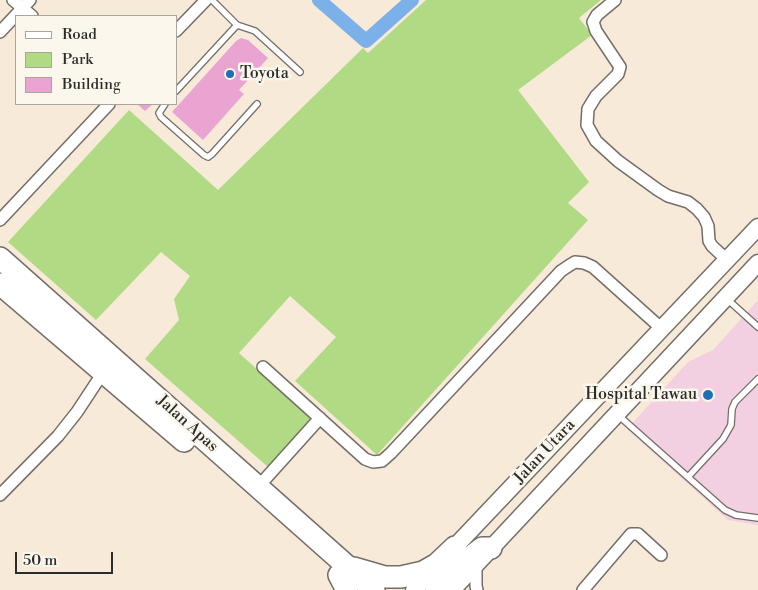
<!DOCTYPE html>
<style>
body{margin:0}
#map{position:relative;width:758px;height:590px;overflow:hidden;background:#f8ead8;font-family:"Libre Bodoni",serif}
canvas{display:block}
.legend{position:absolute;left:15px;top:15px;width:162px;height:90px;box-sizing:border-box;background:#fbf7ec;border:1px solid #a8a59f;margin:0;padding:6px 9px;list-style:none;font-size:15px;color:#2b2b2b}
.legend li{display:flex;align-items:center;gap:10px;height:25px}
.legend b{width:25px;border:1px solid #a8a59f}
.scale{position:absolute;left:15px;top:552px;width:98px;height:22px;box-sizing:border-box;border:2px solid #2b2b2b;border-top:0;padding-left:6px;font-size:15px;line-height:18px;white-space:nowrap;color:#2b2b2b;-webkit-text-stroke:4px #fbf7ec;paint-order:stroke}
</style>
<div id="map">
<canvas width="758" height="590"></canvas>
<ul class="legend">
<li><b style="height:6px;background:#fff"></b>Road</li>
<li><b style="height:14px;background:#b1da84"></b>Park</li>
<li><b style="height:14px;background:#e9a4d2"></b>Building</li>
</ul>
<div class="scale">50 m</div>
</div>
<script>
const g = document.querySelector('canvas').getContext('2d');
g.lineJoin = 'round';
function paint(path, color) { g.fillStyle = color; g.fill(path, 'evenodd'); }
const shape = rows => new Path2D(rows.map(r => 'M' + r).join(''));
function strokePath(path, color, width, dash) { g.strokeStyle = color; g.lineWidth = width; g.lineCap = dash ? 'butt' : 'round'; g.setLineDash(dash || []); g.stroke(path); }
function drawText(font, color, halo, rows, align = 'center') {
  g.font = font + ' "Libre Bodoni",serif'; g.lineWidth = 5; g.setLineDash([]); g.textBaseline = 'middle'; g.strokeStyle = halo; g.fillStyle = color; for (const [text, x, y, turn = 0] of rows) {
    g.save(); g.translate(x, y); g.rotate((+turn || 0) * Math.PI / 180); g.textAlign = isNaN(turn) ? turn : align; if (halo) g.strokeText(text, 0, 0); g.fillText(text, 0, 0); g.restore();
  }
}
paint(shape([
 [758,300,758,525,728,520,627,429,688,362,713,350]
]), '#f2cfe1');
paint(shape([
 [426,0,601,0,579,18,592,35,518,90,589,182,568,203,588,220,377,455,295,381,336,337,290,296,239,353,311,418,268,467,145,359,179,320,174,299,190,276,161,252,96,320,8,242,129,110,218,190,363,48,368,53]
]), '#b1da84');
strokePath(shape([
 [319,0,366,41,412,0]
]), '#7bb0e9', 14);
paint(shape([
 [241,38,248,40,268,58,239,90,244,94,203,140,172,112,236,41],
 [137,104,153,104,145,111]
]), '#e9a4d2');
const lane = shape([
 [237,25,255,31,300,72],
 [176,91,237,25,212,0],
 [165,104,159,113,161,117,204,155,208,157,212,154,257,104],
 [727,299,758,327],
 [618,415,725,510,736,515,758,518],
 [688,477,723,439,731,425,732,409,735,402,758,379]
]);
const street = shape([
 [13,0,32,16],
 [615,0,597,15,593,22,596,31,620,67,618,74,596,96,588,109,587,125,596,141,618,161,658,190,668,196,688,202,697,209,704,217,708,226,709,241,712,246,727,260],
 [176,31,206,0],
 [0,32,30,0],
 [0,220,109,104],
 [263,367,365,459,373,462,382,461,391,453,561,271,570,265,575,262,584,263,593,267,661,328],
 [258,487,320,418],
 [0,495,58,436,77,412,104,371],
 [476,564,476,586,477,590],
 [583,590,631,534,638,534,661,555]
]);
const secondary = shape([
 [414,590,758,227],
 [452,590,758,263]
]);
const highway = shape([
 [0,258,374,590],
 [0,284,184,441],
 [354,568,385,577,401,577,423,572,437,564,455,547],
 [339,575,347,590],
 [436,590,473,555,482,548,491,548]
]);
strokePath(lane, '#736e68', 8);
strokePath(street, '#736e68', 14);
strokePath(secondary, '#736e68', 19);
strokePath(highway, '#736e68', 24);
strokePath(lane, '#fff', 5.5);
strokePath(street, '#fff', 11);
strokePath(secondary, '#fff', 16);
strokePath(highway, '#fff', 21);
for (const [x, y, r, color] of [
 [230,74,5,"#1f6fb2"],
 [708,395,6,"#1f6fb2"]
]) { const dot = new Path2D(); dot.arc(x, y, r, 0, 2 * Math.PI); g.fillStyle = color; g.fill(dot); strokePath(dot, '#fbf7ec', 2); }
drawText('16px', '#2b2b2b', '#fbf7ec', [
 ["Toyota",240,74],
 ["Hospital Tawau",697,395,"right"]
], 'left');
drawText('16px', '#2b2b2b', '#fbf7ec', [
 ["Jalan Apas",187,424,42],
 ["Jalan Utara",545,452,-47]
]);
</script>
